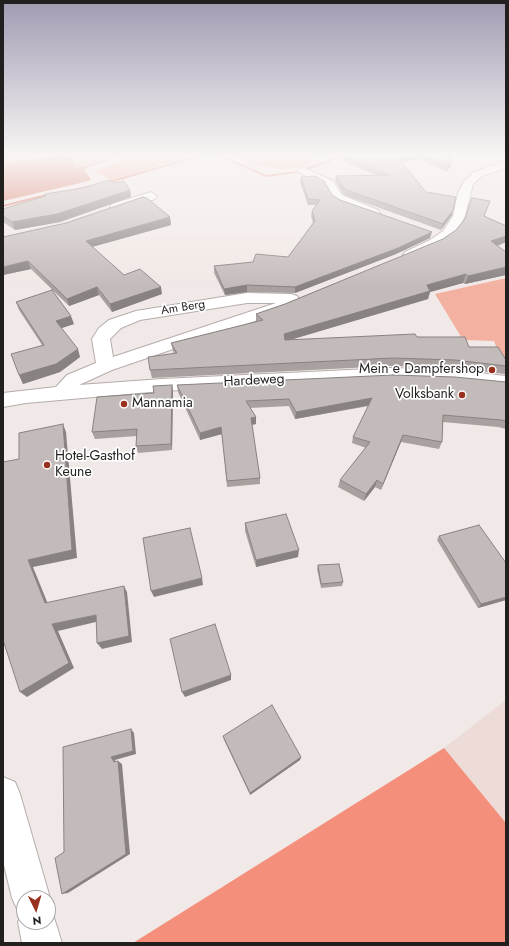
<!DOCTYPE html>
<style>
body{margin:0}
#map{position:relative;width:509px;height:946px;overflow:hidden;background:#f1e9e7;font-family:Jost,sans-serif}
canvas{display:block}
.frame{position:absolute;inset:0;border:4px solid #221f1f;pointer-events:none}
.north{position:absolute;left:16px;top:890px;width:40px;height:40px;box-sizing:border-box;background:#fff;border:1px solid #a7a5a5;border-radius:50%;rotate:175deg;font-size:11px;font-weight:700;line-height:16px;text-align:center;color:#221f1f}
.north::after{content:'';display:block;margin:auto;width:14px;height:18px;background:#99301d;clip-path:polygon(50% 0,100% 100%,50% 72%,0 100%)}
</style>
<div id="map">
<canvas width="509" height="946"></canvas>
<div class="frame"></div>
<div class="north">N</div>
</div>
<script>
const g = document.querySelector('canvas').getContext('2d');
g.lineJoin = 'round';
function paint(path, color) { g.fillStyle = color; g.fill(path, 'evenodd'); }
const shape = rows => new Path2D(rows.map(r => 'M' + r).join(''));
function strokePath(path, color, width, dash) { g.strokeStyle = color; g.lineWidth = width; g.lineCap = dash ? 'butt' : 'round'; g.setLineDash(dash || []); g.stroke(path); }
function drawText(font, color, halo, rows, align = 'center') {
  g.font = font + ' Jost,sans-serif'; g.lineWidth = 3.5; g.setLineDash([]); g.textBaseline = 'middle'; g.strokeStyle = halo; g.fillStyle = color; for (const [text, x, y, turn = 0] of rows) {
    g.save(); g.translate(x, y); g.rotate((+turn || 0) * Math.PI / 180); g.textAlign = isNaN(turn) ? turn : align; if (halo) g.strokeText(text, 0, 0); g.fillText(text, 0, 0); g.restore();
  }
}
paint(shape([
 [506,700,506,823,444,748]
]), '#ecdbd7');
paint(shape([
 [3,154,118,154,80,168,91,179,3,200],
 [139,154,198,154,111,180,94,171],
 [229,154,301,154,314,162,298,168,280,169,258,165],
 [506,278,506,372,494,341,463,340,435,294]
]), '#f3b1a2');
paint(shape([
 [444,748,506,823,506,943,133,943]
]), '#f38f7b');
paint(shape([
 [57,154,70,154,75,167,86,167,85,171,91,179,89,181,3,201,3,164,46,158]
]), '#d67561');
paint(shape([
 [117,154,123,154,79,171,76,170,117,154],
 [202,154,208,154,114,182,67,192,65,191,112,180,202,154],
 [214,154,219,154,266,175,300,171,302,172,266,177,214,154],
 [345,154,351,154,307,170,304,169,345,154],
 [54,192,55,192,55,194,3,207,3,205,54,192]
]), '#d67561');
const minor = shape([
 [506,161,506,168,482,176,473,184,465,216,453,237,440,246,415,258,405,258,403,255,405,252,430,240,443,231,453,216,458,193,464,181,474,172,506,161],
 [304,168,333,181,342,195,378,210,380,213,374,217,370,216,333,200,324,185,300,173,298,171,300,169,304,168],
 [151,192,157,196,155,199,116,211,110,207,112,204,151,192],
 [247,293,291,294,297,296,299,299,297,302,290,304,292,306,290,309,112,370,79,385,162,379,391,368,452,370,506,376,506,388,452,382,391,380,162,391,26,403,3,407,3,393,56,387,67,375,96,363,92,339,99,328,109,320,136,311,247,293],
 [247,303,276,303,113,357,110,339,121,328,140,320,247,303]
]);
const secondary = shape([
 [3,777,15,782,20,794,50,898,48,902,48,898,24,898,24,922,48,922,48,907,51,908,62,943,22,943,18,922,22,913,18,911,12,898,3,861,3,777]
]);
strokePath(minor, '#b5adab', 2);
strokePath(secondary, '#b5adab', 2);
paint(minor, '#fff');
paint(secondary, '#fff');
paint(shape([
 [343,154,445,154,452,160,451,165,447,172,419,159,402,162,426,192,452,215,441,230,349,197,343,194,335,181,336,176,376,175,340,160,341,155],
 [301,177,340,200,430,238,396,254,295,293,247,292,225,295,214,273,214,266,253,262,288,257,313,223,311,216,312,211,316,205,308,205,300,182],
 [114,183,130,190,131,197,60,222,15,230,3,222,3,209],
 [490,201,484,216,506,226,506,242,498,246,506,252,506,275,465,284,463,283,430,292,428,299,290,340,417,337,469,347,506,360,506,373,505,374,452,368,391,366,152,378,150,370,174,354,173,351,171,343,256,322,256,314,285,304,443,239,456,230],
 [170,217,171,225,92,247,124,275,162,294,112,312,99,295,69,306,31,269,3,275,66,223],
 [16,302,74,324,61,328,80,357,60,372,23,384,19,375,42,345,19,310],
 [506,382,506,429,498,427,443,422,442,442,439,449,401,442,381,490,375,487,364,501,338,487,340,480,366,448,352,443,353,437,369,406,295,419,289,406,250,408,256,417,256,424,252,425,260,478,260,484,227,487,222,434,200,440,178,392,177,385],
 [172,385,173,392,172,450,138,453,136,446,137,436,95,439,92,432,154,393],
 [245,523,298,557,256,567,245,531],
 [439,536,506,600,478,608,437,540],
 [318,565,343,582,342,586,321,588,317,569],
 [223,736,301,757,300,760,250,795,224,740]
]), '#a8a19f');
paint(shape([
 [417,154,420,154,419,159,397,163,398,158],
 [452,160,451,165,447,172,448,167],
 [130,190,131,197,60,222,15,230,12,222],
 [453,210,452,215,441,230,443,224],
 [170,217,171,225,88,248,86,241],
 [432,232,430,238,396,254,295,293,295,287],
 [506,236,506,242,488,249,491,241],
 [28,261,31,269,3,275,3,267],
 [506,267,506,275,465,284,468,276],
 [466,274,463,283,430,292,428,299,283,342,284,334,427,285],
 [247,285,247,292,225,295,224,289],
 [97,287,99,295,69,306,67,299],
 [161,287,162,294,112,312,110,304],
 [71,316,74,324,59,329,56,321],
 [78,349,80,357,60,372,23,384,19,375],
 [172,385,173,392,172,450,171,444],
 [372,398,371,405,295,419,296,412],
 [256,417,256,424,251,425,251,418],
 [63,424,66,432,77,558,33,567,50,609,45,603,28,560],
 [221,427,222,434,200,440,200,433],
 [403,435,401,442,381,490,383,484],
 [377,480,375,487,364,501,366,494],
 [299,550,298,557,256,567,256,560],
 [202,578,203,585,154,597,151,591],
 [124,586,127,592,132,642,102,649,97,643],
 [506,597,506,600,478,608,481,604],
 [96,615,100,621,58,631,74,668,27,697,20,692,52,624],
 [231,675,231,680,185,697,182,692],
 [131,729,134,733,136,754,115,760,117,765,114,762,111,757],
 [301,757,300,760,250,795,250,793],
 [118,761,122,764,130,854,68,893,62,894]
]), '#888382');
const building = shape([
 [343,154,417,154,398,158,426,192,456,197,453,210,443,224,349,191,344,188,336,176,389,175,341,155,343,154],
 [422,154,445,154,452,160,448,167,422,154],
 [315,176,324,181,332,195,340,200,432,232,398,248,295,287,247,285,224,289,214,266,253,262,256,254,288,257,315,221,312,211,320,200,308,199,301,177,315,176],
 [109,180,114,183,124,181,130,190,57,214,12,222,3,216,3,209,46,196,45,194,83,188,109,180],
 [143,197,147,198,170,217,86,241,124,275,140,269,161,287,110,304,97,287,67,299,28,261,3,267,3,237,66,223,143,197],
 [472,198,490,201,484,216,506,226,506,236,491,241,506,252,506,267,468,276,466,274,427,285,430,291,284,334,285,340,415,334,417,337,465,337,469,347,498,347,506,360,506,366,455,360,393,358,150,370,148,357,177,353,171,343,263,320,256,314,285,304,443,239,456,230,465,219,472,198],
 [52,290,71,316,56,321,78,349,56,364,19,375,11,354,44,345,16,302,52,290],
 [393,375,455,377,506,382,506,421,501,420,443,415,442,442,403,435,383,484,377,480,366,494,340,480,370,442,353,437,372,398,296,412,289,399,246,401,256,417,251,418,260,478,227,481,221,427,200,433,177,385,393,375],
 [172,385,171,444,136,446,137,429,92,432,97,397,154,393,153,386,172,385],
 [63,424,72,550,28,560,45,603,124,586,129,636,97,643,96,615,52,624,69,663,20,692,3,640,3,462,19,459,19,433,63,424],
 [286,514,299,550,256,560,245,523,286,514],
 [479,525,506,563,506,597,481,604,439,536,479,525],
 [190,528,202,578,151,591,143,538,190,528],
 [339,564,343,582,321,584,318,565,339,564],
 [215,624,231,675,182,692,170,639,215,624],
 [272,705,301,757,250,793,223,736,272,705],
 [131,729,133,751,111,757,114,762,118,761,126,854,62,894,55,858,64,852,63,747,131,729]
]);
paint(building, '#c3bbb9');
strokePath(building, '#888382', 1);
const sky = g.createLinearGradient(0, 0, 0, 287);
sky.addColorStop(0, '#a19bb2');
sky.addColorStop(0.54, '#f9f5f4');
sky.addColorStop(1, '#f9f5f400');
g.fillStyle = sky;
g.fillRect(0, 0, 509, 287);
for (const [x, y, r, color] of [
 [492,370,4,"#99301d"],
 [462,395,4,"#99301d"],
 [124,404,4,"#99301d"],
 [47,465,4,"#99301d"]
]) { const dot = new Path2D(); dot.arc(x, y, r, 0, 2 * Math.PI); g.fillStyle = color; g.fill(dot); strokePath(dot, '#fff', 1.5); }
drawText('12px', '#221f1f', '#fff', [
 ["Am Berg",183,308,-9]
]);
drawText('14px', '#221f1f', '#fff', [
 ["Mein e Dampfershop",484,370],
 ["Volksbank",454,395],
 ["Mannamia",132,404,"left"],
 ["Hotel-Gasthof",55,457,"left"],
 ["Keune",55,473,"left"]
], 'right');
drawText('14px', '#221f1f', '#fff', [
 ["Hardeweg",254,381,-3]
]);
</script>
